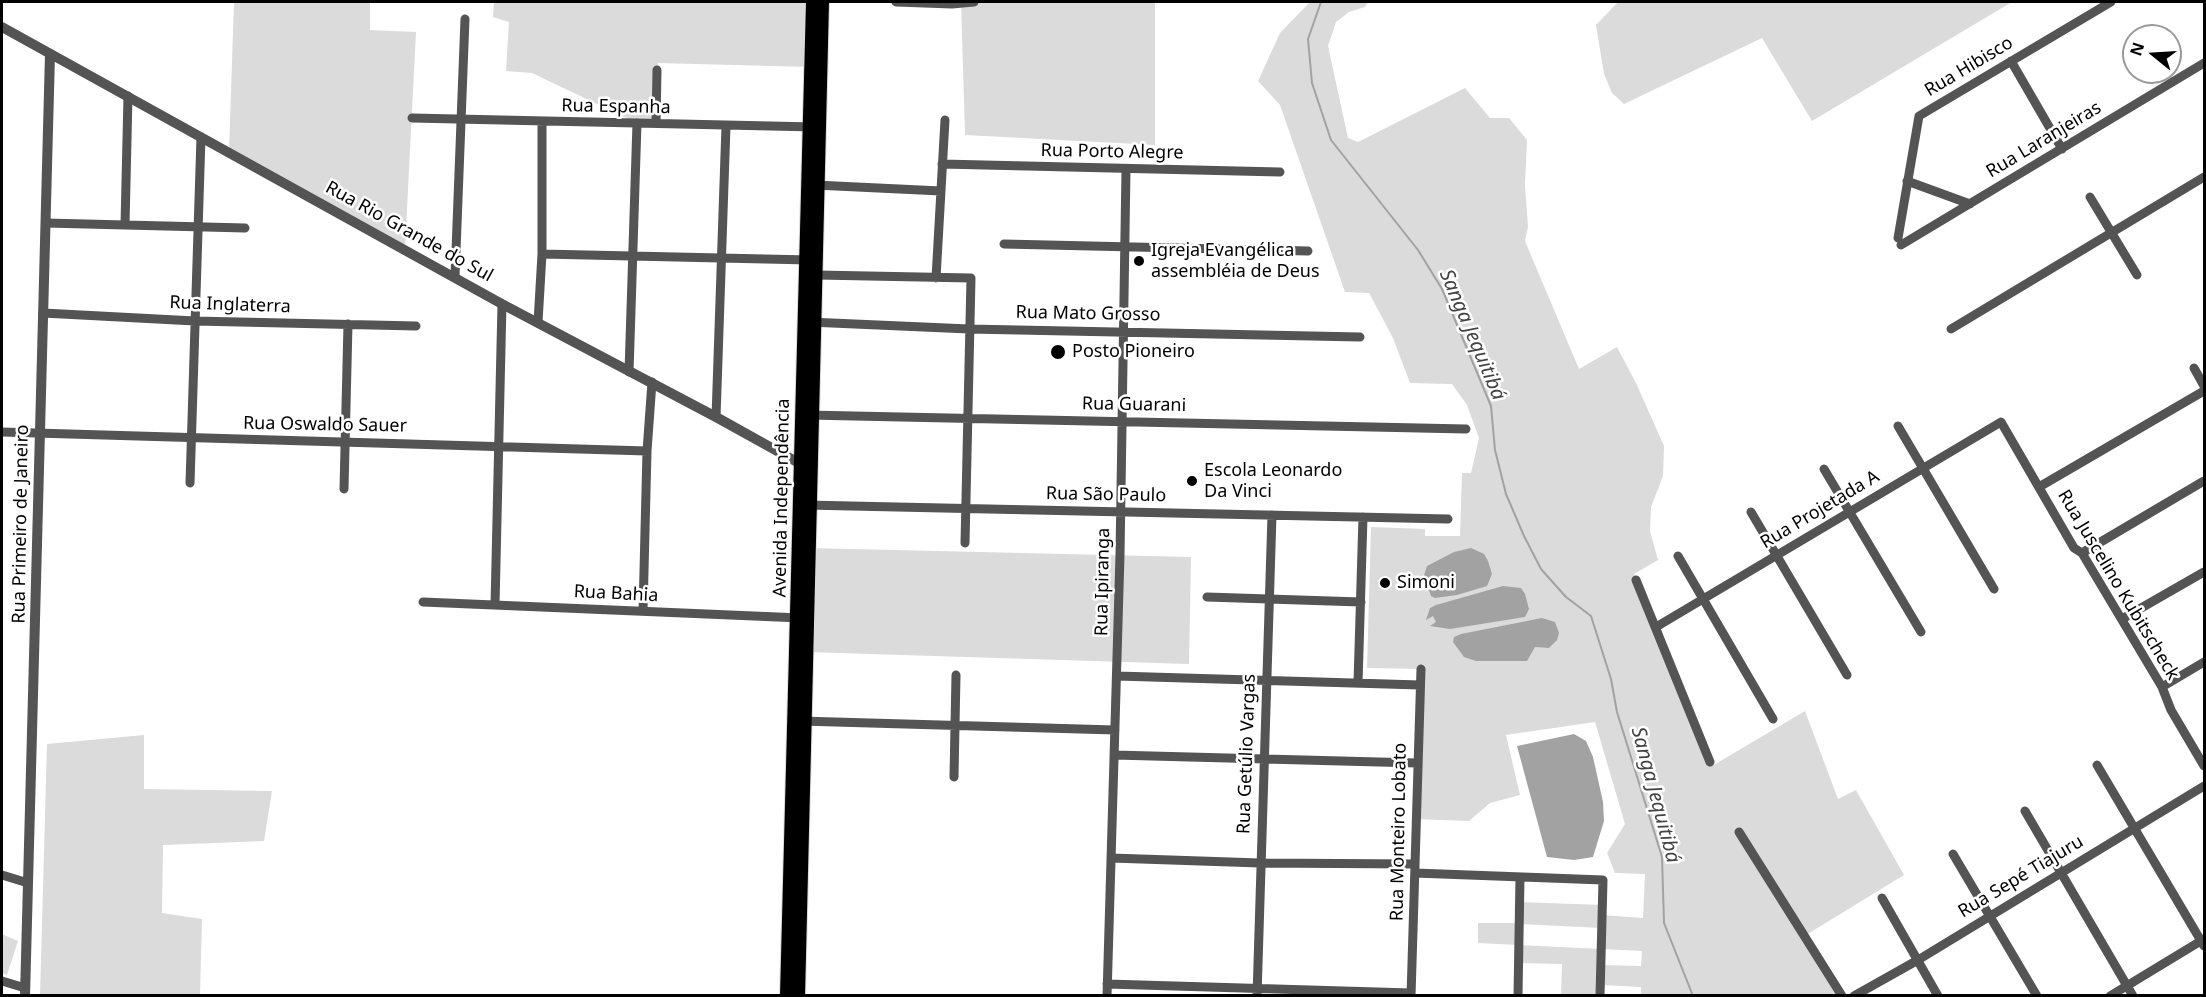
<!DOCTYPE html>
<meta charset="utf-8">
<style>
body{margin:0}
#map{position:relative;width:2206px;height:997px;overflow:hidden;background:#fff;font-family:"Noto Sans",sans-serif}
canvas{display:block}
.frame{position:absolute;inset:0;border:3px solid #000;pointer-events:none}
.north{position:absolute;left:2122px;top:24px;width:60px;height:60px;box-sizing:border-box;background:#fff;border:2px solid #999;border-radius:50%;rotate:288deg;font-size:16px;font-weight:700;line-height:24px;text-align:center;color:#000}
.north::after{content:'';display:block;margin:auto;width:21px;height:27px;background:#000;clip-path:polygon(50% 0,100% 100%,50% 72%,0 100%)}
</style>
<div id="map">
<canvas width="2206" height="997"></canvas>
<div class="frame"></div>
<div class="north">N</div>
</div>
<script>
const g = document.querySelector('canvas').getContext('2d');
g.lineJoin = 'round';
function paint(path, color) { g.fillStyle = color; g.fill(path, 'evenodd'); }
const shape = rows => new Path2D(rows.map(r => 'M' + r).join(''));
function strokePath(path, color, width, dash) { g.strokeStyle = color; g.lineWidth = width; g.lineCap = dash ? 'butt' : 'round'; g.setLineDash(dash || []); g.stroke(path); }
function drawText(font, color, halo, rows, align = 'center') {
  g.font = font + ' "Noto Sans",sans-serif'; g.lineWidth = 5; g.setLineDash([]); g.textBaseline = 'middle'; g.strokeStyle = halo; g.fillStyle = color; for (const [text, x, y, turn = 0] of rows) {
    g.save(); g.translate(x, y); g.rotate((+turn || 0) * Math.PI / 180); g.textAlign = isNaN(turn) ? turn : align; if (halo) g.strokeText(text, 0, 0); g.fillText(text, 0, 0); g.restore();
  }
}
paint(shape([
 [234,2,370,2,370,30,416,32,405,248,229,152],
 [494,2,813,2,810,67,658,63,656,123,637,123,532,73,506,71,509,22,493,17],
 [961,2,1155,2,1155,145,965,135],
 [1310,2,1368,2,1365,7,1349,12,1336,22,1328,46,1348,138,1358,142,1465,88,1490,118,1509,118,1527,140,1525,185,1528,227,1525,241,1579,369,1617,347,1636,383,1664,446,1663,476,1651,507,1650,531,1658,560,1634,574,1712,766,1805,711,1838,799,1856,790,1904,875,1806,935,1842,995,1641,996,1641,987,1601,985,1600,995,1561,995,1562,964,1518,963,1518,945,1478,943,1478,923,1519,923,1519,902,1602,905,1602,915,1643,918,1645,874,1615,873,1607,853,1625,824,1595,722,1506,735,1520,795,1490,803,1469,821,1415,819,1420,669,1367,668,1371,527,1425,529,1425,536,1460,536,1462,473,1471,473,1479,438,1467,405,1452,384,1410,383,1393,338,1369,293,1345,292,1280,105,1258,81,1280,33],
 [1520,924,1601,928,1601,949,1519,945],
 [1601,949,1642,951,1641,966,1601,965],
 [1618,2,2012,2,1812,121,1762,38,1624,104,1612,93,1604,74,1596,25],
 [809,548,1191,557,1189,664,807,652],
 [144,735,144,789,272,791,264,841,163,845,162,913,202,919,200,995,40,995,47,744],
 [2,934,18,941,7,975,2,973]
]), '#dbdbdb');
paint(shape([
 [1471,548,1484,554,1488,561,1492,574,1487,586,1457,595,1435,598,1431,596,1424,575,1427,566,1454,552],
 [1503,586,1521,588,1525,594,1529,609,1525,617,1450,629,1430,626,1436,622,1433,616,1426,620,1430,608,1436,605],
 [1542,618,1555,622,1559,633,1557,640,1549,648,1535,647,1527,661,1476,661,1464,657,1453,642,1454,637,1461,634],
 [1574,734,1586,741,1593,757,1603,802,1604,821,1593,857,1574,860,1547,857,1517,746]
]), '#a2a2a2');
strokePath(shape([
 [1321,2,1308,39,1312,83,1331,140,1418,250,1442,289,1491,406,1495,450,1506,494,1524,536,1541,569,1566,597,1591,616,1611,679,1617,712,1662,857,1664,923,1693,996]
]), '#a2a2a2', 2);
const primary = shape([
 [787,996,813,2],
 [798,996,822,2]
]);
strokePath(primary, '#dbdbdb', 16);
strokePath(shape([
 [896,2,952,4,974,2],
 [2011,61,2062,149],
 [412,118,815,127],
 [656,123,657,70],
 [942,164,1280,172],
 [1907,181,1970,204],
 [815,185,941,191],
 [2090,197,2137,275],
 [46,223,245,228],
 [125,225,128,96],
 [1898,238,1919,116,2111,2],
 [1004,244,1308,251],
 [1901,245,2204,63],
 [542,254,810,260],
 [817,275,971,278,965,543],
 [455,276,465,19],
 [936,278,945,120],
 [43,313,195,321,416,326],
 [538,322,542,254,542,122],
 [809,322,969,329,1360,337],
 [1951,329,2204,177],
 [2194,368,2204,386],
 [629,372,637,123],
 [807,415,1466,429],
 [716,417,726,126],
 [1898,426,1994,589],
 [2,432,647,451],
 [1824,469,1921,632],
 [190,483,201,137],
 [2039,487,2204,391],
 [344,489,348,324],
 [805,505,1448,519],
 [1751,512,1847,675],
 [2082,553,2204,481],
 [1678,556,1773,719],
 [1636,580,1710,762],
 [1207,597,1361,602],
 [423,602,801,618],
 [495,605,502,304],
 [643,611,647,451,652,382],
 [2122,619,2204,572],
 [1656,627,2001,422,2074,548,2082,553,2162,687,2171,710,2204,766],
 [1117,676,1420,685],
 [1358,683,1363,517],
 [2162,687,2204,662],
 [800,721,1115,730],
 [1114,755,1417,763],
 [2097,765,2204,946],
 [954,777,956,675],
 [2025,811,2133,996],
 [1739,832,1842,996],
 [1953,854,2037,996],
 [1111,858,1260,863,1415,864],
 [1415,873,1603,880,1600,996],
 [2,875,28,883],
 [1882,898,1938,996],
 [2,981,25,988],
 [1107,984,1411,993],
 [1107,996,1120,555,1126,169],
 [1257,996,1272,515],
 [1411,996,1421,669],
 [1518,996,1520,877],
 [1854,996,1918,960,2204,786],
 [2110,996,2204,939]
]), '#545454', 9);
strokePath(shape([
 [2,27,502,304,716,417,806,467],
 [25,996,50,54]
]), '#545454', 10);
strokePath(primary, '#000', 14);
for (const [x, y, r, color] of [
 [1139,261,6,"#000"],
 [1058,352,8,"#000"],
 [1192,481,6,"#000"],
 [1385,583,6,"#000"]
]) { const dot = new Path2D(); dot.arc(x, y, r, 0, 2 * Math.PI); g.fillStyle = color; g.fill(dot); strokePath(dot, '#fff', 2); }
drawText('18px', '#000', '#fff', [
 ["Rua Hibisco",1969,67,-31],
 ["Rua Espanha",616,107,1],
 ["Rua Laranjeiras",2044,140,-31],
 ["Rua Porto Alegre",1112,152,1],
 ["Rua Rio Grande do Sul",409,232,29],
 ["Rua Inglaterra",230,305,2],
 ["Rua Mato Grosso",1088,314,1],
 ["Rua Guarani",1134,405,1],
 ["Rua Oswaldo Sauer",325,425,1],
 ["Rua São Paulo",1106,495,1],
 ["Avenida Independência",782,498,-89],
 ["Rua Projetada A",1820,510,-31],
 ["Rua Primeiro de Janeiro",21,524,-89],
 ["Rua Ipiranga",1103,582,-89],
 ["Rua Juscelino Kubitscheck",2118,585,59],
 ["Rua Bahia",616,594,3],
 ["Rua Getúlio Vargas",1247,754,-88],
 ["Rua Monteiro Lobato",1399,832,-89],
 ["Rua Sepé Tiajuru",2021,877,-31]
]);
drawText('18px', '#000', '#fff', [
 ["Igreja Evangélica",1151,251],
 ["assembléia de Deus",1151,272],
 ["Posto Pioneiro",1072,352],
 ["Escola Leonardo",1204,471],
 ["Da Vinci",1204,492],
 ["Simoni",1397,583]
], 'left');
drawText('italic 20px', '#434343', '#fff', [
 ["Sanga Jequitibá",1472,335,67],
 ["Sanga Jequitibá",1655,795,75]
]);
</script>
